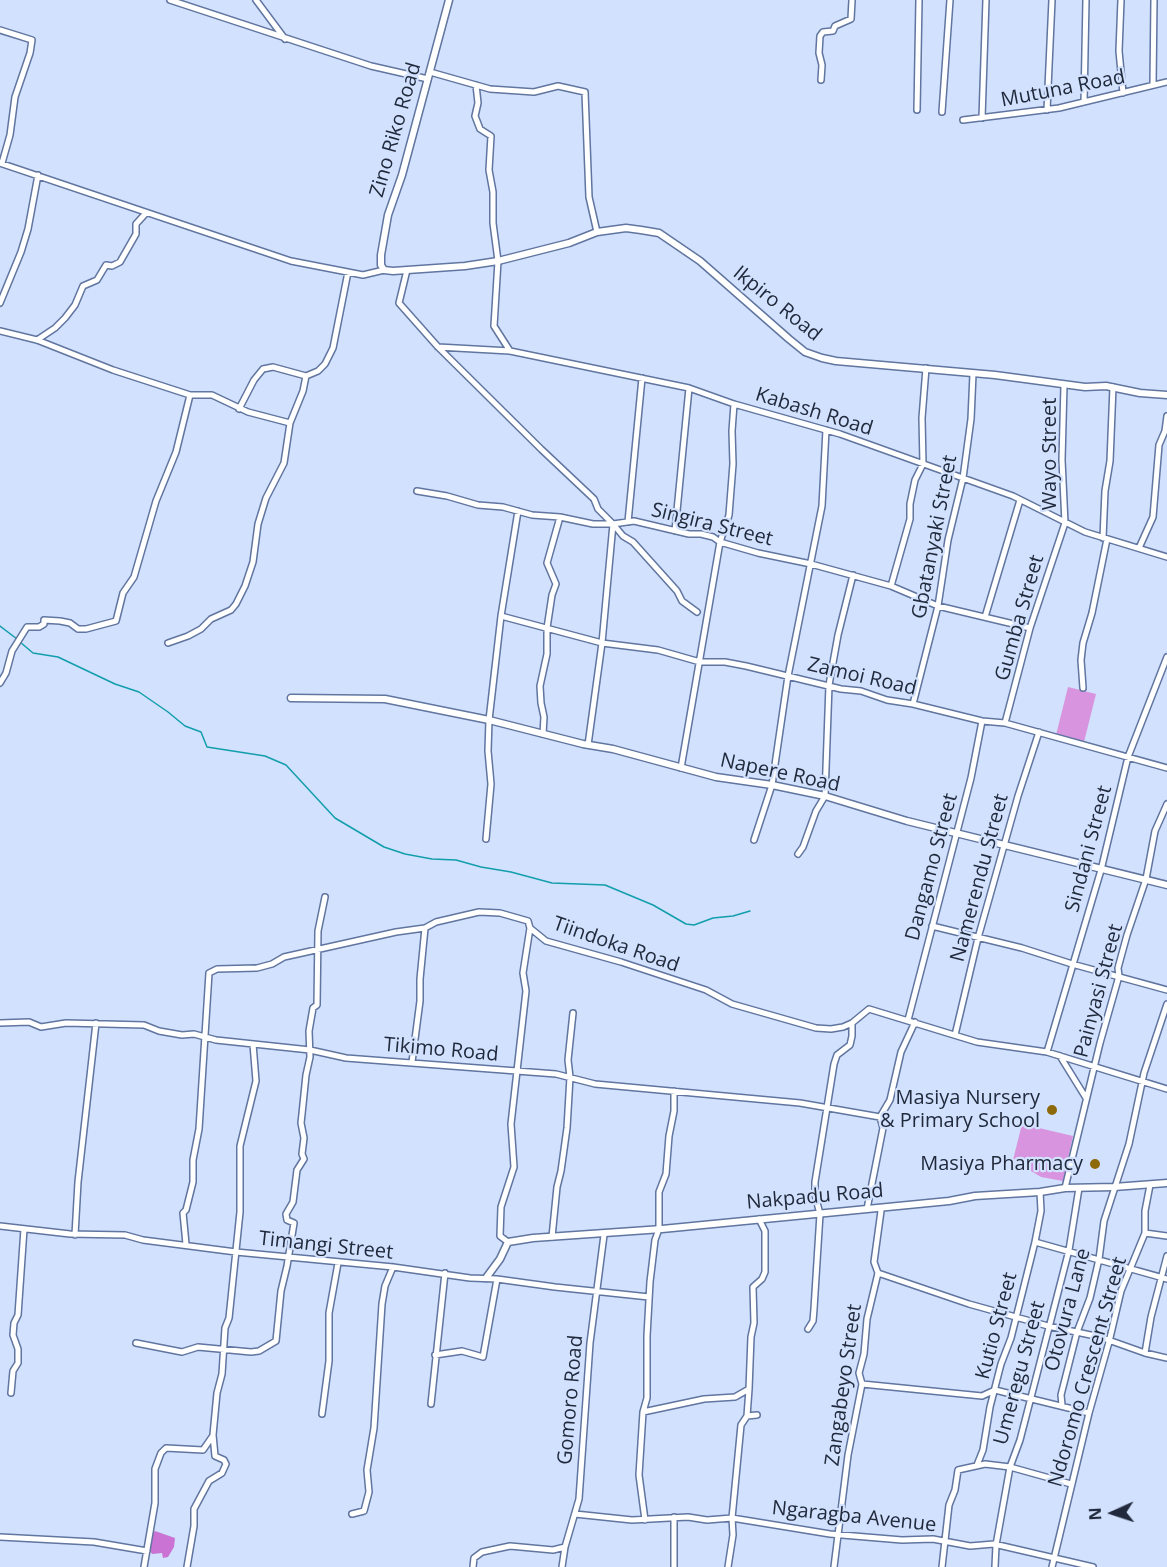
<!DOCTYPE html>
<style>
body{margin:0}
#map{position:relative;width:1167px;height:1567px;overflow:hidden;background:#d2e1fd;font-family:"Open Sans",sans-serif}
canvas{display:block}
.north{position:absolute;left:1083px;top:1483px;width:60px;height:60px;-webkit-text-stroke:4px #d2e1fd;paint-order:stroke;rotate:267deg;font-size:16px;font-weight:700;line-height:24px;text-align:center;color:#212a3c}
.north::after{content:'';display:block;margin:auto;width:21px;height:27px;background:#212a3c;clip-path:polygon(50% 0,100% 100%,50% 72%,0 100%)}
</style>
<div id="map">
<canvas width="1167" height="1567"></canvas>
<div class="north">N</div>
</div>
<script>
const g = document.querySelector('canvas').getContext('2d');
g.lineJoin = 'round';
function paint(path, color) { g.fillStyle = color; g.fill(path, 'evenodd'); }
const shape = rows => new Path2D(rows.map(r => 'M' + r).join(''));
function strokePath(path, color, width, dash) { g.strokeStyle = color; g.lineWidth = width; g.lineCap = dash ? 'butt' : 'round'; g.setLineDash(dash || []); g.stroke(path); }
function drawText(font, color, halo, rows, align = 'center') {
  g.font = font + ' "Open Sans",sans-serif'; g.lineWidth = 4.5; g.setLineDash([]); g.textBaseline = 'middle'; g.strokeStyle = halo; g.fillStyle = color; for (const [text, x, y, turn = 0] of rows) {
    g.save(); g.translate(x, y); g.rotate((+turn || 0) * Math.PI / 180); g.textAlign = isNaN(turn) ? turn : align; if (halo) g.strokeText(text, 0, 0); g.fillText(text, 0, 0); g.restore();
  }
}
paint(shape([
 [1068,687,1096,694,1084,742,1056,735],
 [1022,1124,1073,1136,1063,1181,1041,1177,1013,1160]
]), '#d894df');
paint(shape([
 [155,1531,175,1538,174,1547,168,1557,163,1558,162,1553,152,1554,149,1548,152,1534]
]), '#ca73d4');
strokePath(shape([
 [0,626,17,639],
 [20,642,33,653,58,657,115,684,139,692,168,712,185,726,201,732,207,747,265,756,286,765,335,818,384,847,405,854,432,859,456,860,481,867,511,872,552,883,605,885,653,905,686,924,694,925,713,918,733,916,750,911]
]), '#129ead', 1.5);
const minor = shape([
 [170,0,371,66,428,79],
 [256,0,285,39],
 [1121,0,1119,51,1123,93],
 [0,30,32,40,30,53,15,97,10,135,2,163],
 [430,72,490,89,534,92,558,86,585,92,589,197,597,232],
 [821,80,822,65,819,53,820,36,823,32,833,31,835,26,851,19,852,0],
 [476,85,478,103,475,116,480,129,491,136,489,170,493,192,493,223,498,261,494,326,510,351],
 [1153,85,1154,0],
 [1084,102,1086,0],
 [917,110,919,0],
 [1047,110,1052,0],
 [942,112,950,0],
 [982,118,986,0],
 [963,120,1059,108,1167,82],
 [0,163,291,261,363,275,384,270],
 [407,270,399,303,438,347,541,449,594,499,598,509,613,524,634,521,689,534,701,534,713,537,720,542,758,553,811,564,891,586,938,606,1030,628],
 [0,303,21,252,28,229,38,175],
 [0,331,37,340,113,370,190,395,212,395,248,412,290,423],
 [37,340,55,328,65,318,75,305,83,286,97,280,106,265,112,266,120,262,136,234,136,224,146,213],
 [438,347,510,351,689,388,734,404,840,434,1013,496,1085,532,1167,557],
 [239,409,254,380,263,369,273,367,306,376],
 [417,491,447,496,478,505,503,507,532,515,560,517,593,524,612,524],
 [628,522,642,378],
 [613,524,623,536,633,542,677,591,682,601,697,612],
 [675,531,689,388],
 [1103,538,1105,491,1110,461,1113,387],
 [1139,548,1153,517,1159,445,1165,431,1167,416],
 [891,586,910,519,910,504,915,480,923,464,922,418,926,368],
 [501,616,518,511],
 [985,617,1020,500],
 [168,643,188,636,201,629,211,619,231,610,236,604,245,586,253,562,258,524,266,498,284,463,290,423,303,391,306,376,318,371,325,364,333,348,348,272],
 [0,683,6,673,12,651,27,627,39,627,44,624,44,620,60,621,70,623,78,629,86,629,116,621,123,593,134,577,156,501,176,452,190,395],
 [1083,688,1081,660,1083,643,1092,613,1107,539],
 [913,704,938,606,948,540,963,478,971,419,973,374],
 [1005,723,1030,628,1065,523,1062,460,1064,385],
 [543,734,544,717,541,703,540,686,547,654,547,628,552,595,556,584,547,563,560,517],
 [588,745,602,643,613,524],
 [681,768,720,542,729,515,733,464,732,431,734,404],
 [486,839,491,784,488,751,489,720,501,616,602,643,658,650,700,662,725,662,746,666,841,689,861,691,887,700,913,704,982,721,1005,723,1167,768],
 [754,840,772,785,788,676,822,506,826,430],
 [798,854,803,847,816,811,825,796,829,685,838,635,853,575],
 [932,926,1022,948,1072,964,1167,990],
 [908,1020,971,778,982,721],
 [0,1023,29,1022,41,1027,66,1023,144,1025,159,1031,182,1035,194,1034,216,1040,310,1050,346,1058,556,1074,595,1084,800,1103,880,1117],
 [955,1035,978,938,1018,796,1039,732],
 [1047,1052,1101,870,1128,757,1167,657],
 [1060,1056,1086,1098],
 [412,1062,420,1001,420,979,425,928],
 [674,1091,674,1111,669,1136,666,1174,659,1192,659,1229,655,1240,650,1282,647,1336,647,1398,643,1412,704,1399,735,1397,749,1389,747,1416],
 [1065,1188,1100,1043,1119,976,1118,968,1127,935,1146,879,1155,831,1167,804],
 [867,1209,883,1128,880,1117,890,1100,901,1052,915,1022],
 [0,1226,70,1234,125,1235,143,1240,236,1252,393,1267,470,1278,497,1279,555,1287,649,1297],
 [1145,1233,1167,1236],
 [75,1235,78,1182,96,1023],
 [552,1237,557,1187,561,1171,567,1128,570,1077,568,1060,573,1013],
 [508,1242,500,1236,501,1207,514,1167,511,1124,526,991,523,973,530,928],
 [1035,1242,1167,1279],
 [186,1244,183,1213,186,1210,193,1182,193,1160,199,1129,209,973,217,969,257,968,272,964,284,957,396,932,425,928,436,922,479,912,500,913,528,921,530,928,546,941,621,962,706,990,732,1004,816,1028,831,1029,843,1027,852,1023,869,1009,977,1042,1047,1052,1167,1089],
 [878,1273,969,1304,1048,1326,1100,1337,1145,1353,1167,1358],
 [808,1329,813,1321,814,1309,820,1214,815,1195,815,1182,834,1064,837,1055,850,1045,852,1036,852,1023],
 [136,1343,182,1352,198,1347,251,1352,259,1351,276,1341,281,1291,287,1266,294,1223,287,1220,286,1214,293,1202,297,1170,304,1159,302,1154,304,1138,301,1123,302,1114,306,1075,310,1057,309,1031,313,1008,317,1005,318,931,325,897],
 [1145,1353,1151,1317,1167,1256],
 [435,1355,462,1351,483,1357,497,1279],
 [862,1384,982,1396,995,1390,1089,1413],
 [749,1389,751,1337,754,1323,753,1287,762,1279,765,1272,765,1231,759,1219],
 [11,1393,13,1371,18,1363,18,1349,13,1335,14,1323,18,1315,24,1229],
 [431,1404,445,1273],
 [1062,1405,1061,1395,1077,1332,1090,1298,1099,1259,1104,1221,1129,1144,1144,1073,1167,1004],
 [643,1412,639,1475,645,1520],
 [322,1414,329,1361,329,1313,338,1263],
 [977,1465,983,1450,990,1407,1001,1364,1011,1338,1035,1242,1041,1211,1040,1192],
 [352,1514,364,1511,369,1492,367,1470,374,1428,382,1304,385,1286,393,1267],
 [575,1514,632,1520,688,1517,707,1520,732,1518,830,1534,902,1540,933,1539,970,1546,994,1544,1093,1567],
 [674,1517,674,1567],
 [0,1537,94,1542,147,1551],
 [144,1567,155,1503,155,1469,161,1453,166,1448,203,1450,212,1437],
 [187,1567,194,1526,194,1509,209,1481,222,1473,226,1464,224,1460,215,1456,213,1435,217,1393,222,1374,225,1328,229,1318,240,1212,240,1146,256,1081,253,1044],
 [473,1567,474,1558,482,1552,510,1546,553,1550,565,1547],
 [562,1567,565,1547,579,1499,590,1343,604,1235],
 [728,1567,733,1535,732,1518,741,1425,747,1416,757,1415],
 [834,1567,848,1455,862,1384,859,1373,864,1354,867,1319,878,1273,874,1262,881,1211,879,1208],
 [942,1567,949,1505,955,1490,958,1470,985,1464,1010,1467,1071,1484],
 [995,1567,996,1545,1010,1467,1020,1440,1069,1250,1079,1188],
 [1052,1567,1089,1413,1109,1342,1121,1291,1145,1233,1145,1211,1150,1185]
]);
const tertiary = shape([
 [449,0,402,175,388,215,381,255,381,265,384,270,393,271,465,266,498,261,569,243,597,232,626,228,641,230,659,233,700,261,789,339,805,352,822,358,836,361,995,375,1085,387,1106,386,1140,393,1167,395],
 [291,698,385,699,489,720,583,744,613,749,716,777,772,785,825,796,907,821,1167,885],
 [486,1278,500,1259,508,1242,533,1238,662,1229,949,1201,975,1196,1040,1192,1065,1188,1114,1187,1167,1183]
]);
strokePath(minor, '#60759f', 8);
strokePath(tertiary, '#60759f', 9);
strokePath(minor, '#fff', 5);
strokePath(tertiary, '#fff', 6);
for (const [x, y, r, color] of [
 [1052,1110,6,"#8e690c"],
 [1095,1164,6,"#8e690c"]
]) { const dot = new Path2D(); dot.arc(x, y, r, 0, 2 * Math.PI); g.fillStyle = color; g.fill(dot); strokePath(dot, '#d2e1fd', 2); }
drawText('20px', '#212a3c', '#d2e1fd', [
 ["Mutuna Road",1063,89,-11],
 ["Zino Riko Road",396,130,-74],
 ["Ikpiro Road",777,304,39],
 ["Kabash Road",814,412,17],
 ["Wayo Street",1050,454,-90],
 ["Singira Street",712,525,14],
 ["Gbatanyaki Street",935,537,-79],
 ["Gumba Street",1020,618,-74],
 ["Zamoi Road",862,677,13],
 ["Napere Road",780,773,12],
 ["Sindani Street",1089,849,-75],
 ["Dangamo Street",932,867,-75],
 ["Namerendu Street",980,878,-75],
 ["Tiindoka Road",616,945,19],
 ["Painyasi Street",1099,991,-75],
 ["Tikimo Road",441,1050,5],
 ["Nakpadu Road",815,1197,-5],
 ["Timangi Street",326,1246,6],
 ["Otovura Lane",1068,1310,-75],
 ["Kutio Street",997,1326,-75],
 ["Ndoromo Crescent Street",1088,1372,-74],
 ["Umeregu Street",1020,1373,-75],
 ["Zangabeyo Street",844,1385,-82],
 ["Gomoro Road",571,1400,-85],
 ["Ngaragba Avenue",854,1517,6]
]);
drawText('20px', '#212a3c', '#d2e1fd', [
 ["Masiya Nursery",1040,1098],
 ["& Primary School",1040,1121],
 ["Masiya Pharmacy",1083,1164]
], 'right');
</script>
